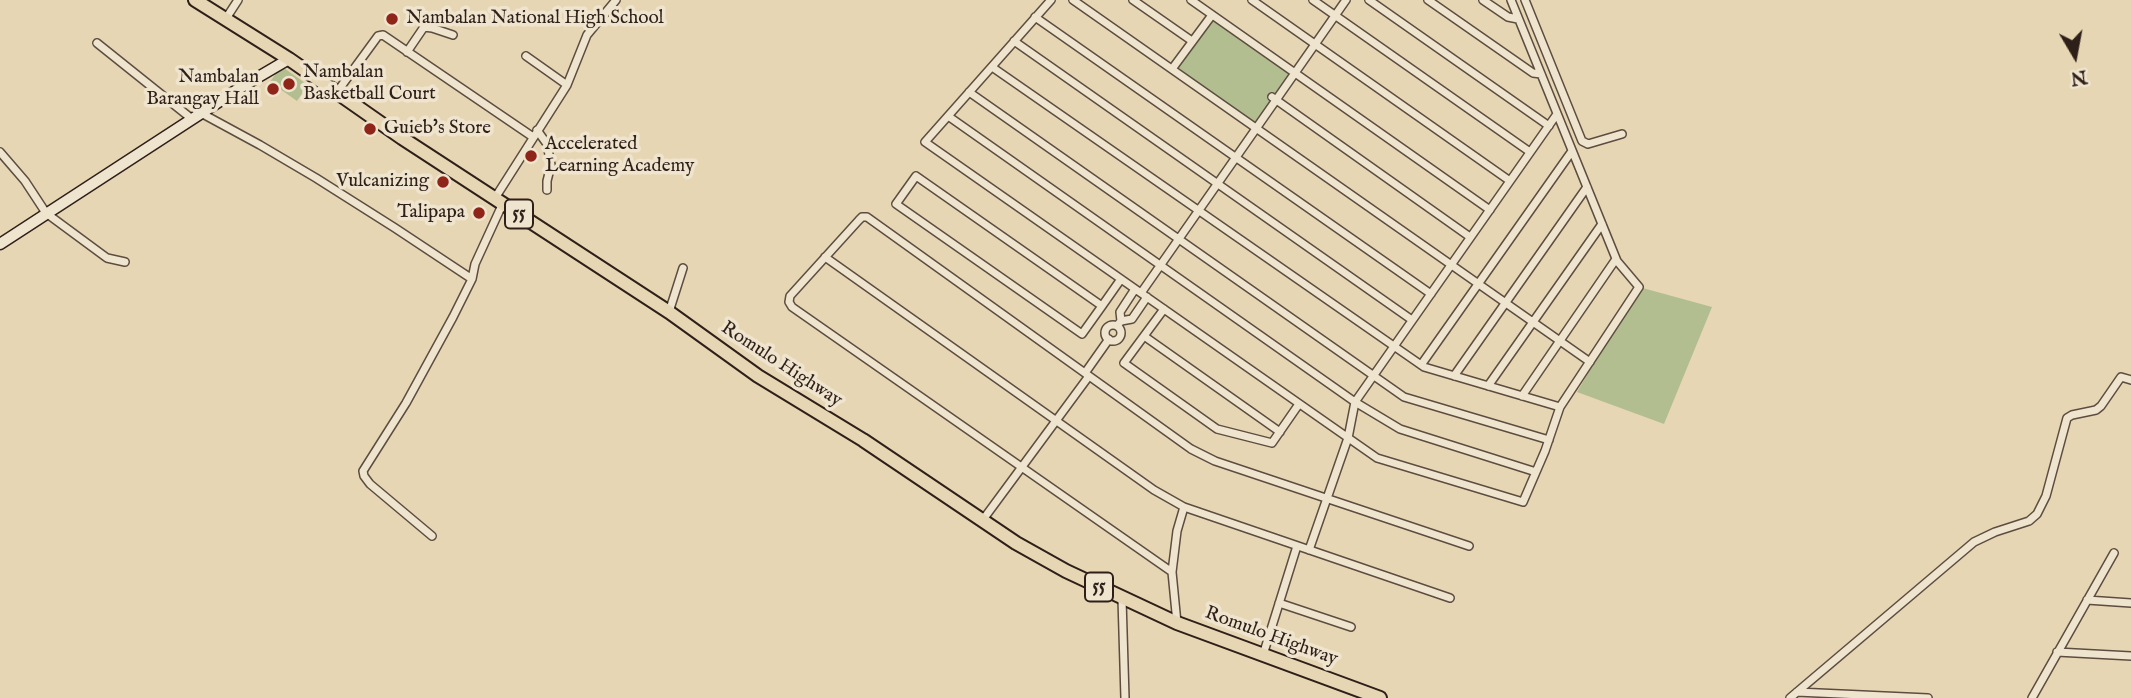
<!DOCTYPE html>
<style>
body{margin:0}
#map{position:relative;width:2131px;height:698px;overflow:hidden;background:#e7d6b4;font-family:"IM FELL English",serif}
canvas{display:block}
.north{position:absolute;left:2040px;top:21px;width:70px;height:70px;-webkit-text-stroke:5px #efe4ce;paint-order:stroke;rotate:170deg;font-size:19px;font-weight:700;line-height:28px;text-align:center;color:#2e1f19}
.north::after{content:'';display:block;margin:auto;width:24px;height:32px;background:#2e1f19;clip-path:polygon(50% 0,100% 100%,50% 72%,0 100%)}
</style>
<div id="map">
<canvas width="2131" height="698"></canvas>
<div class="north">N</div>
</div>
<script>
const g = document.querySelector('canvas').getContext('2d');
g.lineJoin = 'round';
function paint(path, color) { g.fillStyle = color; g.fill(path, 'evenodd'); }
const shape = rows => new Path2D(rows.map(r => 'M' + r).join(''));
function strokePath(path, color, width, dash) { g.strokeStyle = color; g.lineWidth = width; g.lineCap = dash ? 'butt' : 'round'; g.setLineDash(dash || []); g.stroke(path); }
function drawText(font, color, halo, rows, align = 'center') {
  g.font = font + ' "IM FELL English",serif'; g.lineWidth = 7; g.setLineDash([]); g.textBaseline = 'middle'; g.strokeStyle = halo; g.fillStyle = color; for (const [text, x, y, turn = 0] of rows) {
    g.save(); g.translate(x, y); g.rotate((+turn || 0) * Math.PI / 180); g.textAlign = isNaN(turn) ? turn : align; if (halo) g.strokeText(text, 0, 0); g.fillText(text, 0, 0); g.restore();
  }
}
paint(shape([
 [1212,18,1290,74,1256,123,1176,68],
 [281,66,308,85,297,101,270,82],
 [1639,287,1712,307,1664,424,1577,392]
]), '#b2be90');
const street = shape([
 [1051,0,925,142,1377,458,1523,502,1545,451,1560,407,1639,287,1617,261,1511,0],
 [1073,0,1590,362],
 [1133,0,1192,41],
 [1191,0,1490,210],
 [1252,0,1510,181],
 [1313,0,1530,152],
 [1369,0,1549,126],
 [1428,0,1533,73,1541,74],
 [1483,0,1508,17,1518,19],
 [1525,0,1582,141,1588,144,1622,134],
 [1035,17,1431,294],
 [225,20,238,0],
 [1014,41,1412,320],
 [97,43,192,119],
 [407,52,424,27,432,28,453,35],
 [526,56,567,85],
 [992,67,1424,367,1560,407],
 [1172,69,1212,15],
 [337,92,378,36,383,35,533,137],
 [969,92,1404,397,1549,440],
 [1272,97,1470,237],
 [201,113,260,145,316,178,395,228,472,279],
 [948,116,1355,402,1400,429,1536,472],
 [537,130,547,144,551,165,547,181,547,190],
 [0,152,25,181,46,213,107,258,125,262],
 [495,198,567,85,587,35,616,0],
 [825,257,1154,490,1184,507,1450,598],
 [1141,293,1346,0],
 [1102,306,916,176,896,204,1082,334,1102,306,1121,279],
 [1164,309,1124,363,1217,429,1272,443,1299,404],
 [669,312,683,268],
 [1121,321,1132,319,1147,297],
 '1105 333a8 8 0 1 1 16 0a8 8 0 1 1-16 0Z',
 [1117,326,1121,321,1120,312,1135,289],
 [1144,336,1280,432],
 [1421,365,1572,151],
 [1085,373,1109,339],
 [1454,376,1587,187],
 [1488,386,1602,224],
 [1522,396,1616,259],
 [1184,507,1177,531,1172,572,792,307,789,302,790,296,859,220,862,217,867,217,1191,449,1215,461,1469,546],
 [982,521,1089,376],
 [432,536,370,484,364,476,363,471,406,403,453,317,472,279,475,264,503,203],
 [1309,550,1348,438,1355,402,1557,114],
 [1172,572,1177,623],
 [1122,599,1125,698],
 [2087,600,2131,603],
 [1279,603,1351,627],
 [2057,652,2131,656],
 [1263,655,1297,546],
 [1797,692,1928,698],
 [1790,698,1974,542,1995,532,2029,521,2037,514,2046,496,2067,418,2072,415,2096,410,2101,406,2121,377,2131,380],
 [2032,698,2114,553]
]);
const secondary = shape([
 [0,244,243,86,289,59]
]);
const highway = shape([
 [195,0,289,59,402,138,669,312,758,376,863,440,1016,543,1066,571,1177,623,1380,698]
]);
strokePath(street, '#5c4d40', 10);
strokePath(secondary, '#2e1f19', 13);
strokePath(highway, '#2e1f19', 16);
strokePath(street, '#efe4ce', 7);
strokePath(secondary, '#efe4ce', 10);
strokePath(highway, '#e7d6b4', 12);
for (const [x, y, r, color] of [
 [392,19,7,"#8f2418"],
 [289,84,7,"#8f2418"],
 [273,89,7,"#8f2418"],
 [370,129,7,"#8f2418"],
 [531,156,7,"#8f2418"],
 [443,182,7,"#8f2418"],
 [479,213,7,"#8f2418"]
]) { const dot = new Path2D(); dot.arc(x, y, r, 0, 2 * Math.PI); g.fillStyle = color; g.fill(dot); strokePath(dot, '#efe4ce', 2.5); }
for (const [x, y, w] of [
 [519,214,28],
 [1099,587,28]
]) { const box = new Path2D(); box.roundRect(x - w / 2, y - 14.5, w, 29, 5); g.fillStyle = '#efe4ce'; g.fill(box); strokePath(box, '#2e1f19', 2); }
drawText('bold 18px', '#2e1f19', null, [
 ["55",519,214],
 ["55",1099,587]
]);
drawText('19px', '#2e1f19', '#efe4ce', [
 ["Nambalan National High School",406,19],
 ["Nambalan",303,73],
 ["Basketball Court",303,95],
 ["Nambalan",259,78,"right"],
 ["Barangay Hall",259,100,"right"],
 ["Guieb's Store",384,129],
 ["Accelerated",545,145],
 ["Learning Academy",545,167],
 ["Vulcanizing",429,182,"right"],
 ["Talipapa",465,213,"right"]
], 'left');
drawText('19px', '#2e1f19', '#efe4ce', [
 ["Romulo Highway",781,365,33],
 ["Romulo Highway",1271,637,20]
]);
</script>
